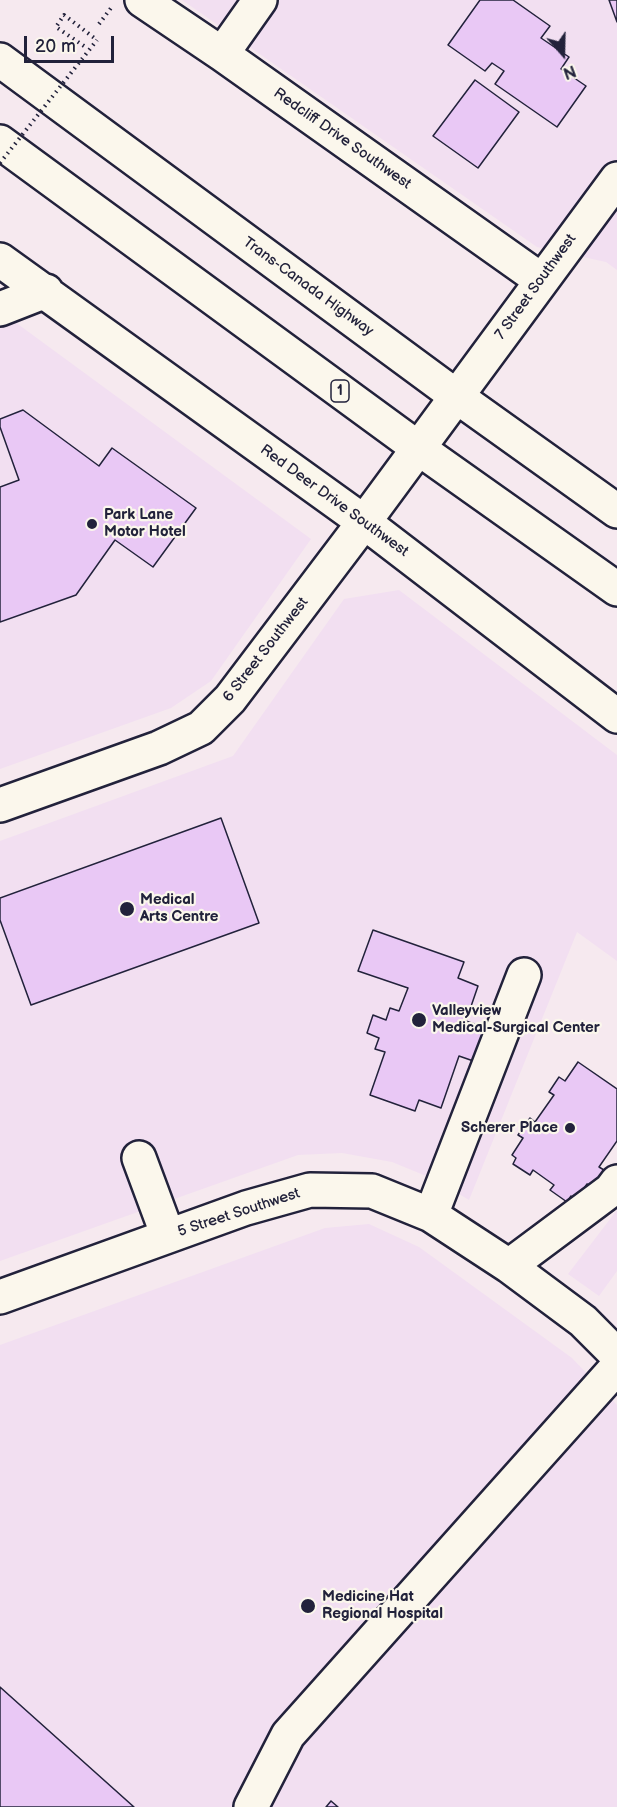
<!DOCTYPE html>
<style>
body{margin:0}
#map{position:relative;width:617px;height:1807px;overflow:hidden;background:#f6e9ef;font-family:"Balsamiq Sans",sans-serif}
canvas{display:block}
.north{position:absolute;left:533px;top:24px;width:60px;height:60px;-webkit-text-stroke:4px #fbf7ec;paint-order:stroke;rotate:160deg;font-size:16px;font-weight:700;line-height:24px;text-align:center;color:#22223b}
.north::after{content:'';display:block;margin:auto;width:21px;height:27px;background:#22223b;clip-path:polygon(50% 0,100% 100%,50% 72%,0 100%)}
.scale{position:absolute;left:24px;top:36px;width:90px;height:27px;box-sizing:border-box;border:3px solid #22223b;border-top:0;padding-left:8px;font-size:18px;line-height:21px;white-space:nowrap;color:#22223b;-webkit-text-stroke:4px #fbf7ec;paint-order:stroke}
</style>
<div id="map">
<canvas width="617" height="1807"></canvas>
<div class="north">N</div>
<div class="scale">20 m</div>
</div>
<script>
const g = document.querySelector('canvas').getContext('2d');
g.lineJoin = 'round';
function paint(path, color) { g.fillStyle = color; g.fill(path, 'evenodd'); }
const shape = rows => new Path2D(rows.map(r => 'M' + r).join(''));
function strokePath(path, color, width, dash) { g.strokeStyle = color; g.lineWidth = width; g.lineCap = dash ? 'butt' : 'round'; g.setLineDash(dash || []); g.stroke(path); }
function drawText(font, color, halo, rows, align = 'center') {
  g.font = font + ' "Balsamiq Sans",sans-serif'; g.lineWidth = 4.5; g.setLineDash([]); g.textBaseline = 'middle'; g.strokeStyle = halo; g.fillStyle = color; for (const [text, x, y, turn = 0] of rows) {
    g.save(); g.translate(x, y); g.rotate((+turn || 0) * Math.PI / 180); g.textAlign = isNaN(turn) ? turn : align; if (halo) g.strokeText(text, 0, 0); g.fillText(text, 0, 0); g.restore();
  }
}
paint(shape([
 [182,0,617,0,617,270,606,262,537,247],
 [0,311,311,539,211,681,171,708,0,769],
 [399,590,617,755,617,961,577,932,469,1200,436,1180,392,1162,342,1153,298,1155,0,1261,0,841,233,756,344,599],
 [617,1210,617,1271,599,1296,568,1274],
 [369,1224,419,1247,572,1358,617,1405,617,1807,0,1807,0,1345,325,1228]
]), '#f2dff1');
const building = shape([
 [480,0,513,0,550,26,541,38,569,57,561,69,586,86,557,127,495,84,504,71,492,63,485,71,448,45,480,0],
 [609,0,617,0,617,22,609,0],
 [475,80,519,112,478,168,433,136,475,80],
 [23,410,99,466,112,448,196,508,153,567,115,540,76,595,0,622,0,487,19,480,0,427,0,419,23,410],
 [221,818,259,923,31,1005,0,920,0,898,221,818],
 [373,930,464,962,458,978,478,986,466,1021,494,1031,482,1064,459,1056,441,1108,419,1100,415,1111,370,1095,385,1052,375,1049,379,1038,367,1033,373,1015,386,1020,390,1008,399,1011,408,988,358,971,373,930],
 [578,1062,617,1089,617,1141,599,1167,604,1170,592,1187,587,1184,576,1200,571,1196,567,1202,550,1190,554,1185,533,1170,530,1175,513,1164,516,1158,512,1155,523,1138,518,1135,530,1118,535,1122,554,1095,549,1092,559,1077,565,1081,578,1062],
 [0,1687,134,1807,0,1807,0,1687],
 [331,1801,338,1807,326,1807,331,1801]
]);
paint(building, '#e9c8f5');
strokePath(building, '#22223b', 1.5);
const minor = shape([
 [142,0,222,54,541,280],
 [222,54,260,0],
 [0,260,364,522,617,716],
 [0,309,46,291],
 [0,805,159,748,201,728,230,699,364,522,617,179],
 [139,1158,168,1236],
 [431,1215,524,975],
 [509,1266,611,1190,617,1182],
 [0,1297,246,1208,310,1190,372,1191,431,1215,509,1266,583,1321,617,1355],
 [251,1807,288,1735,617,1367]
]);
const highway = shape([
 [0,60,456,396,617,511],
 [0,142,418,448,617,589]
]);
strokePath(minor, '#22223b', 38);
strokePath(highway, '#22223b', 38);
strokePath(shape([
 [99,24,111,8],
 [84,46,56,27,64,15,97,40]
]), '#22223b', 4, [1.5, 4.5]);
strokePath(minor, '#fbf7ec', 33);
strokePath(highway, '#fbf7ec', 33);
strokePath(shape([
 [0,163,97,40]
]), '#22223b', 4, [1.5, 4.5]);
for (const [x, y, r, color] of [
 [92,524,6,"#22223b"],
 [127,909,8,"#22223b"],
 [419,1020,8,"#22223b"],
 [570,1128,6,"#22223b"],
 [308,1606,8,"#22223b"]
]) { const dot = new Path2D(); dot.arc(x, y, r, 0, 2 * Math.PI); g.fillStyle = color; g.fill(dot); strokePath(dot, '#fbf7ec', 2); }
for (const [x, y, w] of [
 [340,391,18]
]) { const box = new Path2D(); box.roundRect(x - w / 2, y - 11, w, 22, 4.5); g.fillStyle = '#fbf7ec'; g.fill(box); strokePath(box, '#22223b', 1.5); }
drawText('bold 14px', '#22223b', null, [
 ["1",340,391]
]);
drawText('15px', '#22223b', '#fbf7ec', [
 ["Redcliff Drive Southwest",342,139,35],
 ["Trans-Canada Highway",308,287,36],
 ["7 Street Southwest",536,287,-54],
 ["Red Deer Drive Southwest",334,501,36],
 ["6 Street Southwest",266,650,-52],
 ["5 Street Southwest",239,1213,-18]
]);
drawText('bold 15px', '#22223b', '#fbf7ec', [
 ["Park Lane",104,515],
 ["Motor Hotel",104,532],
 ["Medical",140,900],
 ["Arts Centre",140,917],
 ["Valleyview",432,1011],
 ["Medical-Surgical Center",432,1028],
 ["Scherer Place",558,1128,"right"],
 ["Medicine Hat",322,1597],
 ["Regional Hospital",322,1614]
], 'left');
</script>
